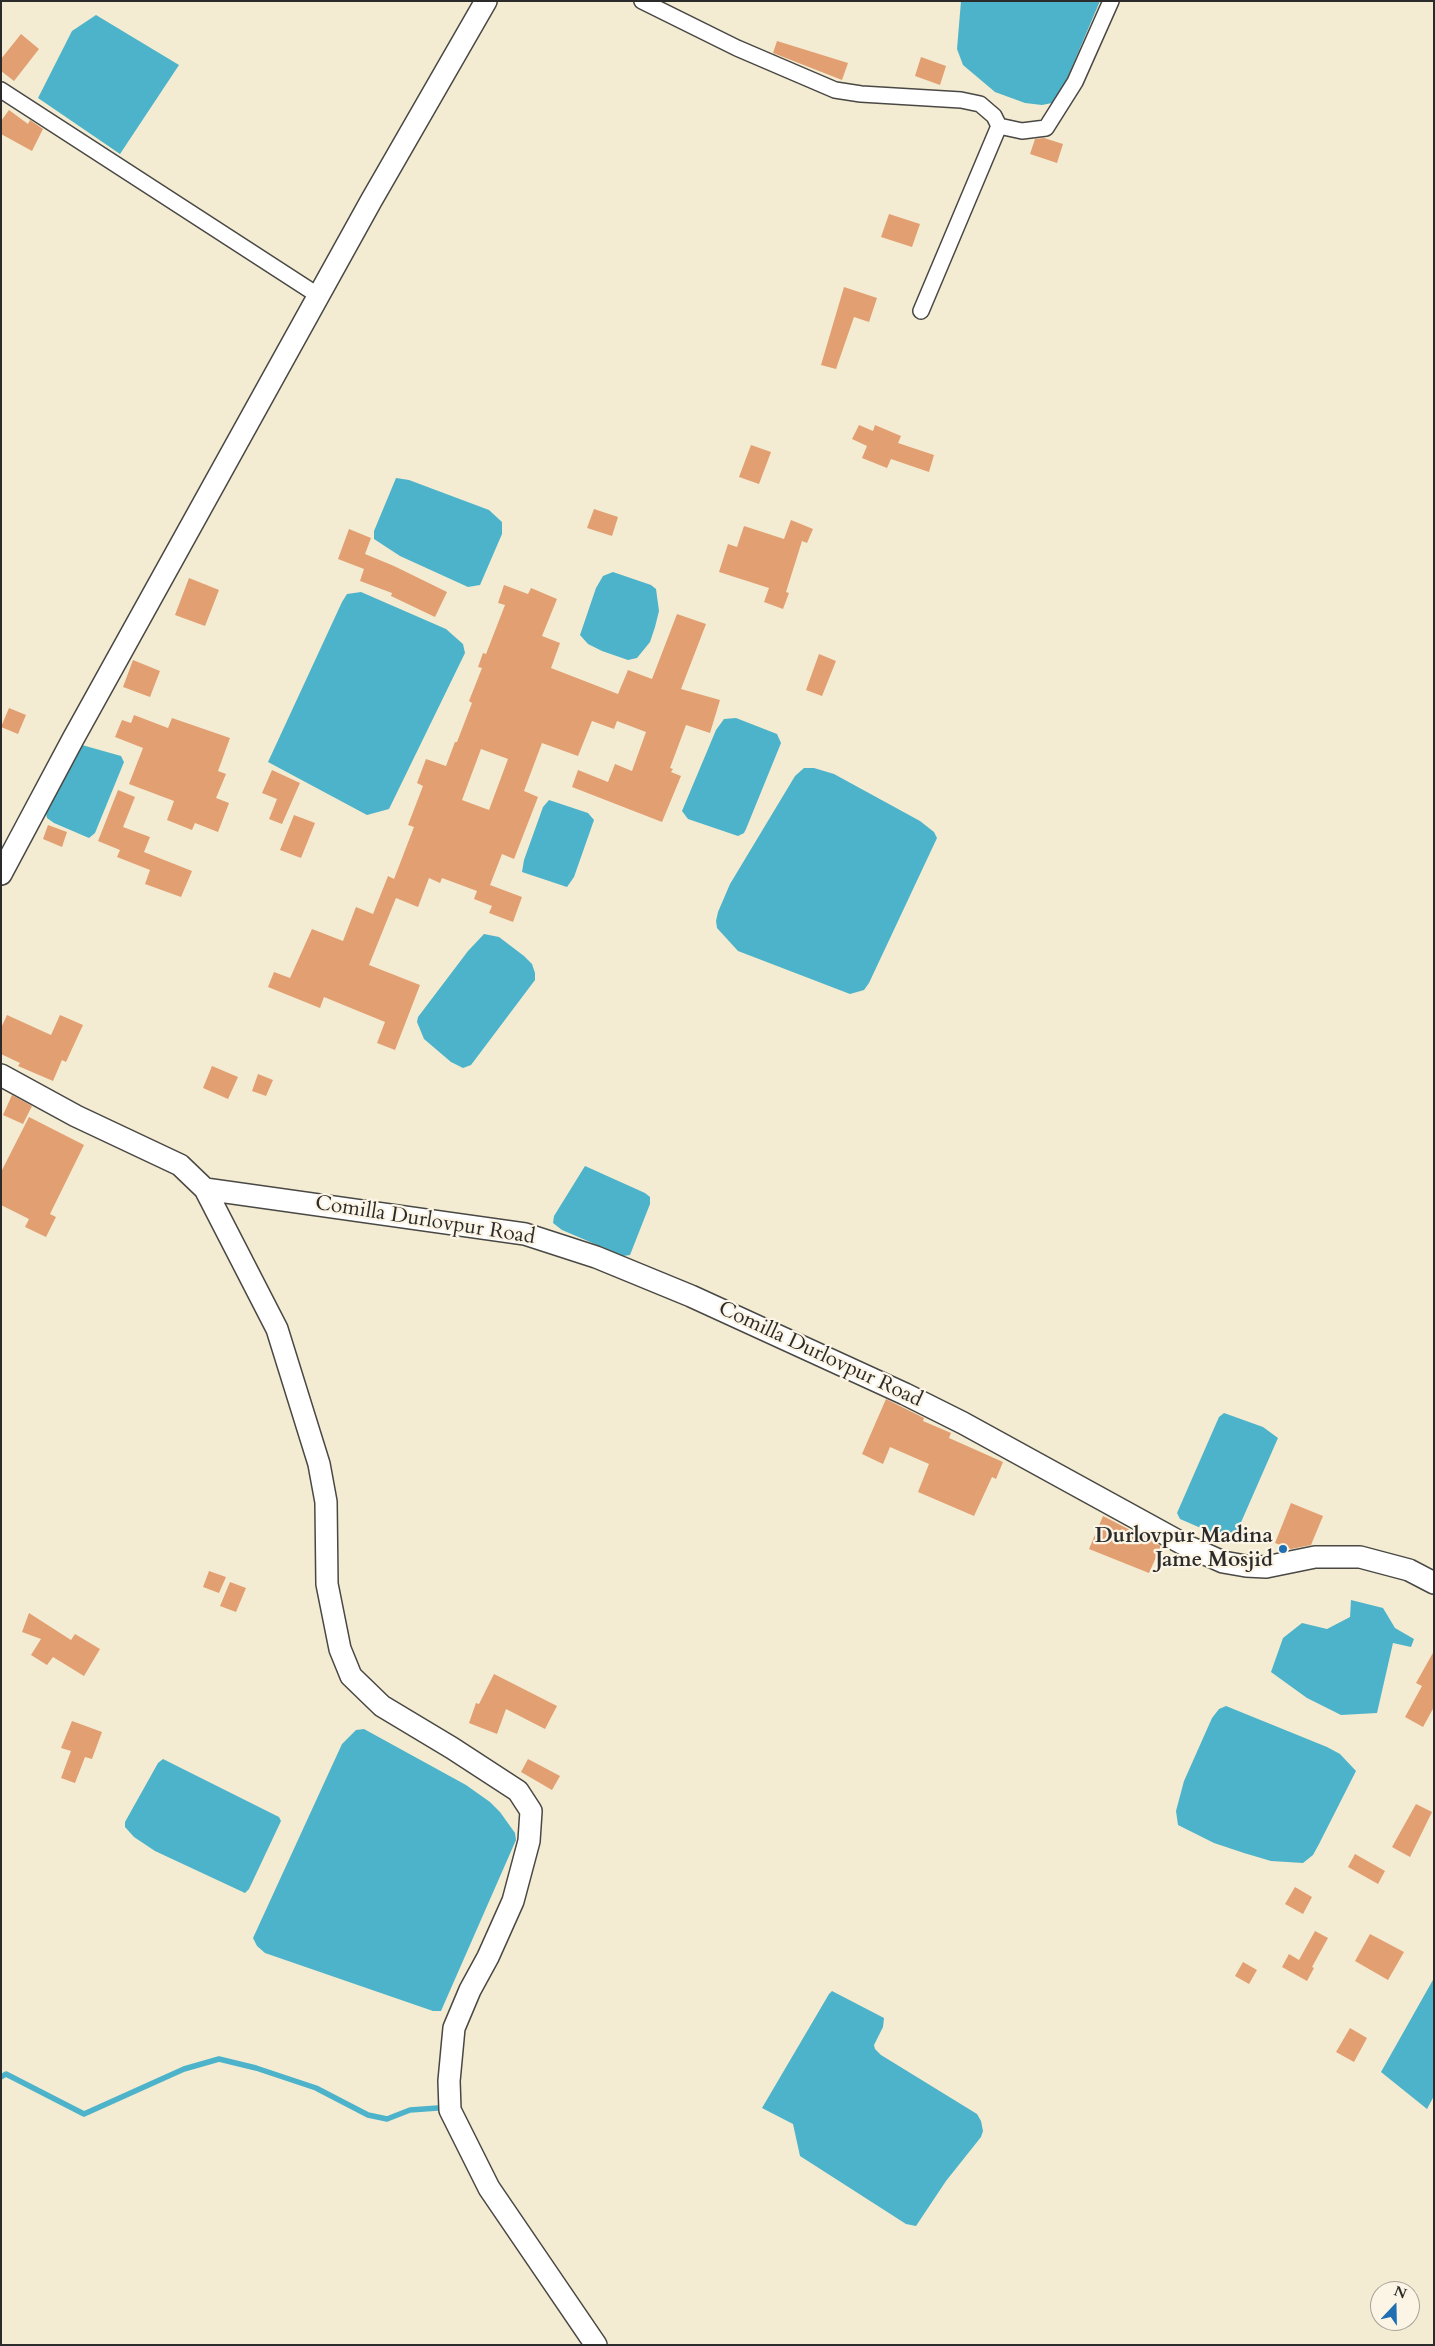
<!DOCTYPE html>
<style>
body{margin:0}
#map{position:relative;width:1435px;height:2346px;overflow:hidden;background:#f3ecd2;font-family:Cardo,serif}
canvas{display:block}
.frame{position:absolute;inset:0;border:2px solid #2b2b2b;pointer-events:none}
.north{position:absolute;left:1370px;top:2281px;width:50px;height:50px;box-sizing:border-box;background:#fcf5e5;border:1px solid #a8a49b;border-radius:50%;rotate:21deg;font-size:14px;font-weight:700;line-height:20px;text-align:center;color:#2b2b2b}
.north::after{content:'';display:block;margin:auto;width:18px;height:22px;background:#1f6fb2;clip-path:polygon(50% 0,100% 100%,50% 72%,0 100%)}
</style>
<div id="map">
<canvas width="1435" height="2346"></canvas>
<div class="frame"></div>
<div class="north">N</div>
</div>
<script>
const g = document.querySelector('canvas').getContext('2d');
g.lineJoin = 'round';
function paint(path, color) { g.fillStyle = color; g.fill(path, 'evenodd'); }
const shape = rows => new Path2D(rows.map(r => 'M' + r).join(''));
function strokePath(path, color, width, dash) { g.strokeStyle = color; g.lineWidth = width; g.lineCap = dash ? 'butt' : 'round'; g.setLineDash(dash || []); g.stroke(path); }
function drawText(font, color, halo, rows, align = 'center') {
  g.font = font + ' Cardo,serif'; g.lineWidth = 4.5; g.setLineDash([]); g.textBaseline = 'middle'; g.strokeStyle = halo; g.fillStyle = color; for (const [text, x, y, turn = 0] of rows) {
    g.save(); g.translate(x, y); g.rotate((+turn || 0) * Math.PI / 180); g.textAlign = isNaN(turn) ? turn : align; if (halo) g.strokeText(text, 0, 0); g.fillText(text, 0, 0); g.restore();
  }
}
paint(shape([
 [961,1,1100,1,1057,102,1042,105,1025,103,995,92,963,65,957,49],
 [96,15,179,65,120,154,38,98,72,31],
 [396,478,409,480,489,510,502,522,502,534,480,585,468,587,400,556,374,539,374,531],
 [613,572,651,585,656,589,659,611,655,627,650,642,637,658,628,660,602,651,588,644,580,635,596,588,603,576],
 [361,592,446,629,463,644,465,653,389,809,367,815,268,762,342,602,347,594],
 [736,718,777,734,781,743,746,829,744,833,738,836,688,819,682,811,716,730,724,719],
 [82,745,121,756,124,762,95,833,89,838,54,823,47,818,46,813,76,749],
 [804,768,814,768,834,774,920,821,934,832,937,838,869,983,864,990,850,994,738,951,717,928,716,921,718,912,730,884,795,776],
 [549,800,588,813,594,820,574,877,567,887,522,872,524,860,543,807],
 [484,934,499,937,524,956,532,964,535,973,535,980,471,1065,463,1068,451,1062,424,1039,417,1022,418,1017,468,951],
 [585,1166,645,1193,650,1197,650,1204,630,1255,623,1256,562,1230,553,1223,554,1216],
 [1224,1413,1263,1427,1278,1438,1235,1536,1231,1541,1180,1519,1177,1513,1219,1417],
 [1351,1600,1383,1608,1395,1628,1414,1639,1411,1647,1393,1643,1377,1713,1341,1715,1307,1698,1271,1672,1283,1638,1302,1623,1327,1629,1350,1617],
 [1226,1706,1327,1747,1340,1754,1356,1771,1319,1844,1313,1855,1303,1863,1271,1861,1244,1853,1214,1843,1178,1825,1176,1811,1184,1781,1212,1718,1219,1709],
 [364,1729,466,1785,490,1802,500,1812,515,1833,516,1840,441,2011,433,2011,265,1953,257,1946,253,1938,342,1744,356,1730],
 [163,1759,279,1817,281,1821,249,1889,245,1893,155,1851,134,1837,125,1827,125,1822,158,1763],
 [1434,1978,1434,2096,1427,2109,1381,2072],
 [832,1991,884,2018,883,2027,874,2045,875,2049,881,2055,977,2114,981,2121,983,2131,981,2137,946,2181,916,2226,906,2224,800,2156,793,2124,762,2108,829,1994]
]), '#4cb3ca');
strokePath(shape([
 [1,2077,6,2074,84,2114,184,2069,219,2059,256,2068,316,2088,368,2115,387,2119,410,2110,438,2108]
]), '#4cb3ca', 5.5);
paint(shape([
 [21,34,39,49,14,81,1,71,1,59],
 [777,41,848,63,842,80,773,53],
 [921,57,946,66,940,85,915,76],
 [9,110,28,124,30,120,43,129,32,151,1,134,1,121],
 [1044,138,1063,144,1057,163,1030,154,1035,139],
 [889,214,920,224,912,247,881,237],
 [844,287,877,298,869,322,854,317,836,369,821,365],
 [859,425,873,431,875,425,901,436,898,443,934,455,929,472,891,459,887,468,862,458,867,446,852,439],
 [751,445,771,452,759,484,739,477],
 [594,509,618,517,612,536,587,528],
 [791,520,813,529,807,543,802,541,786,592,789,593,783,609,764,602,769,588,719,572,728,544,737,547,744,526,784,539],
 [349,529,371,538,365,554,394,566,447,592,435,617,391,596,392,593,360,581,364,569,338,559],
 [189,578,219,590,205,626,175,615],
 [504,585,528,594,531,588,557,599,542,636,560,643,551,668,618,694,628,670,652,679,677,614,706,624,681,689,720,700,710,733,686,725,670,768,673,769,671,772,681,776,662,822,572,787,578,770,608,782,615,764,632,771,646,732,617,721,614,729,592,721,578,756,542,743,524,791,538,797,514,859,502,854,490,885,522,897,513,922,489,913,492,906,474,899,477,891,442,878,440,883,429,878,418,907,396,898,369,965,420,985,395,1050,377,1043,385,1022,324,997,320,1008,268,987,274,972,290,978,312,929,343,941,356,907,373,914,388,876,394,879,414,827,408,825,423,786,417,783,426,759,446,766,455,742,457,742,472,703,469,701,482,668,478,667,483,653,486,654,505,605,498,603],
 [481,749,508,759,489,810,462,800],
 [819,654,836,661,822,696,806,690],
 [133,660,160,671,150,697,123,687],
 [9,708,26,715,18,734,1,727],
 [134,715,168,728,172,718,230,738,218,771,226,774,216,798,229,803,218,832,195,823,192,830,167,820,174,801,129,784,143,748,115,737,122,720,131,723],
 [272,770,300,783,282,824,269,819,277,799,262,793],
 [118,790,135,797,123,827,150,837,144,852,192,871,181,897,145,884,150,870,117,857,120,850,98,841],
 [294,815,315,823,301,858,280,850],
 [48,825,67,832,62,847,43,839],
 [7,1015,51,1035,60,1015,83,1025,66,1062,62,1060,53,1081,18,1066,20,1063,1,1054,1,1028],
 [212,1066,238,1077,228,1099,203,1088],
 [258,1074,273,1080,266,1096,252,1091],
 [12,1095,32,1106,23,1124,3,1115],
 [29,1117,84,1145,50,1214,56,1217,46,1237,25,1227,29,1219,1,1205,1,1172],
 [886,1399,924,1418,923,1421,951,1433,949,1438,1003,1462,996,1479,992,1477,974,1516,918,1492,929,1464,890,1447,883,1464,862,1454],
 [1291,1503,1323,1516,1311,1545,1291,1549,1275,1543],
 [1103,1516,1161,1546,1149,1573,1089,1549],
 [209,1571,226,1577,219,1593,203,1587],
 [230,1582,246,1588,236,1612,220,1606],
 [29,1613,71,1640,75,1634,100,1649,84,1676,53,1657,47,1665,31,1655,41,1639,22,1632],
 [1434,1651,1434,1707,1423,1727,1405,1717,1422,1686,1416,1683],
 [494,1674,557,1706,545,1729,506,1709,497,1734,469,1723,476,1703,479,1704],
 [72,1721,102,1732,92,1759,85,1757,75,1783,61,1778,71,1751,61,1748],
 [528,1759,560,1776,552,1790,521,1772],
 [1416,1804,1432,1812,1410,1857,1392,1847],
 [1355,1854,1385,1871,1378,1884,1348,1867],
 [1295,1887,1312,1897,1303,1914,1285,1904],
 [1315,1931,1328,1938,1312,1967,1314,1968,1307,1981,1282,1967,1289,1954,1299,1960],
 [1370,1934,1404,1952,1388,1980,1355,1961],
 [1243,1962,1257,1970,1249,1984,1235,1976],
 [1350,2028,1367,2038,1354,2062,1336,2052]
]), '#e29f71');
const street = shape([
 [642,1,737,48,835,90,861,94,961,100,980,104,994,116,999,126,921,311],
 [1,90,319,296],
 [999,126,1022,131,1046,128,1075,82,1111,1]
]);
const secondary = shape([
 [1,874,73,739,371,201,486,1],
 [1,1075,76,1116,180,1165,205,1189,277,1329,319,1464,326,1502,327,1584,340,1649,351,1676,382,1706,452,1748,518,1791,531,1811,529,1841,513,1901,488,1957,470,1990,454,2028,449,2081,450,2110,489,2188,596,2345],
 [205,1189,525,1234,596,1257,691,1296,905,1394,963,1423,1187,1546,1223,1562,1246,1566,1266,1567,1315,1557,1360,1557,1409,1570,1434,1583]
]);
strokePath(street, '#494844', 18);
strokePath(secondary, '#494844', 24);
strokePath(street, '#fff', 15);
strokePath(secondary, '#fff', 21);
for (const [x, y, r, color] of [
 [1283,1549,5,"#1f6fb2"]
]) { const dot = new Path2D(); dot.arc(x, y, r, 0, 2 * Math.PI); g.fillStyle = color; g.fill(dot); strokePath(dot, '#fcf5e5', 2); }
drawText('21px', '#2b2b2b', '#fcf5e5', [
 ["Comilla Durlovpur Road",425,1221,9],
 ["Comilla Durlovpur Road",820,1355,25]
]);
drawText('bold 21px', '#2b2b2b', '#fcf5e5', [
 ["Durlovpur Madina",1273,1537],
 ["Jame Mosjid",1273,1561]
], 'right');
</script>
